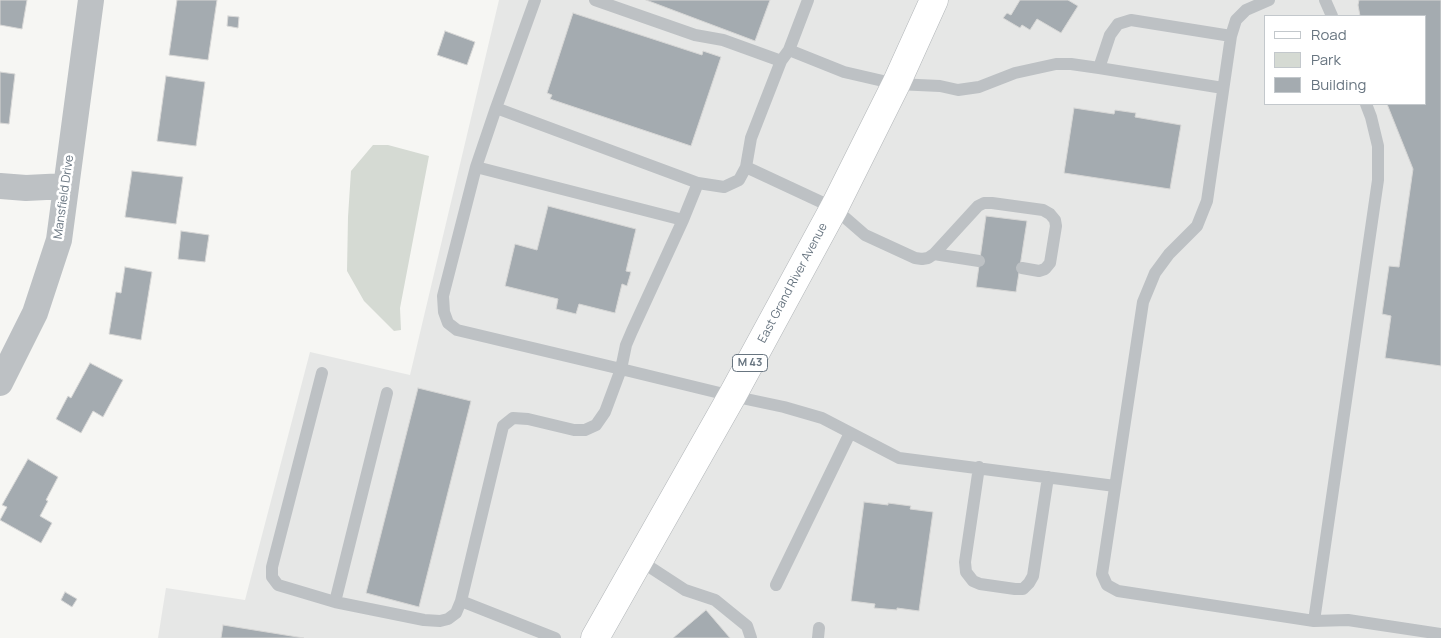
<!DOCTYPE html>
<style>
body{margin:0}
#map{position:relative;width:1441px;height:638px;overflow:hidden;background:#f6f6f3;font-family:Manrope,sans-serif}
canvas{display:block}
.legend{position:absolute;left:1264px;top:15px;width:162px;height:90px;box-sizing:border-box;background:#fff;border:1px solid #c3c8cc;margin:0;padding:6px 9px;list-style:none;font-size:15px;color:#687580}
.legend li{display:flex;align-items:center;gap:10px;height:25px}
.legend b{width:25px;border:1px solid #c3c8cc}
</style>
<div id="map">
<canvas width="1441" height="638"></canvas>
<ul class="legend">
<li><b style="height:6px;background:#fff"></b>Road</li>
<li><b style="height:14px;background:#d5dad3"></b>Park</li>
<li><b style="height:14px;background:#a4abb0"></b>Building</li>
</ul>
</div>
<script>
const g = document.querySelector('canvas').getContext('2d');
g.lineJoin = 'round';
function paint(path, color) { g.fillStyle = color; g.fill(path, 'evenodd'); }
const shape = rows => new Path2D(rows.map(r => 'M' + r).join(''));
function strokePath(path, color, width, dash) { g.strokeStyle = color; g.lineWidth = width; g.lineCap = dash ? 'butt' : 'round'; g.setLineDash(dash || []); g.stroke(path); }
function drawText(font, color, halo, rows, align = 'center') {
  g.font = font + ' Manrope,sans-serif'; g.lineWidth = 5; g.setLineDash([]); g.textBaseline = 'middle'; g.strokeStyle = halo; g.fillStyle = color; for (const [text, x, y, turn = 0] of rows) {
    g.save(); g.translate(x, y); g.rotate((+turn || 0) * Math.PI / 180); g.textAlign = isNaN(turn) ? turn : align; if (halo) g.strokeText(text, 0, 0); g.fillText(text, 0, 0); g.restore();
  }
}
paint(shape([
 [499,0,1441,0,1441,638,158,638,166,588,245,600,310,352,410,375],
 [1265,16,1425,16,1425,104,1265,104]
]), '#e6e7e6');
paint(shape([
 [373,145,388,145,429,156,400,308,401,330,394,331,364,301,347,271,348,217,351,171]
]), '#d5dad3');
const building = shape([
 [0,0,27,0,22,29,0,25,0,0],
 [177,0,217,0,208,60,169,55,177,0],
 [646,0,770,0,755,41,646,0],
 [1020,0,1068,0,1078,6,1061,33,1037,19,1030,30,1022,25,1020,28,1003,18,1007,13,1011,15,1020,0],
 [1359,0,1441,0,1441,366,1385,358,1391,316,1382,314,1389,266,1399,267,1413,169,1387,104,1425,104,1425,16,1360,16,1358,5,1359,0],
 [573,13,702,55,703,51,721,57,691,146,550,99,552,95,547,93,573,13],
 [228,16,239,17,238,28,227,26,228,16],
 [445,31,475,42,467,65,437,55,445,31],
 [0,72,15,74,9,124,0,123,0,72],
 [166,76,205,82,196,146,157,141,166,76],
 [1074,108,1114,114,1115,110,1136,113,1135,117,1181,125,1170,189,1064,173,1074,108],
 [132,171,183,177,176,224,125,217,132,171],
 [548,206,636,229,626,271,631,272,627,286,622,284,615,313,579,304,576,314,556,309,558,299,505,286,515,244,537,250,548,206],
 [986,216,1027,221,1016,292,976,287,986,216],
 [181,231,209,235,205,262,178,259,181,231],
 [125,267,152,272,141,340,109,334,116,292,121,293,125,267],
 [90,363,123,380,103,417,93,411,81,433,56,419,68,396,71,398,90,363],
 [418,388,471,401,419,607,366,593,418,388],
 [28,459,58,477,46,500,48,501,40,516,52,523,41,543,0,520,7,507,2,505,28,459],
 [864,502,888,505,888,503,911,506,910,509,933,512,919,611,897,608,897,610,874,608,875,604,851,601,864,502],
 [65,592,77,599,72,607,61,600,65,592],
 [706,610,730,638,673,638,706,610],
 [223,625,304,638,221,638,223,625]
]);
paint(building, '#a4abb0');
strokePath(building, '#d7d7d6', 1);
const primary = shape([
 [595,638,732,396,834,208,896,84,934,0]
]);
strokePath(primary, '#b1b5b8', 29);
strokePath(shape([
 [535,0,496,108,698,183],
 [595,0,695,35,723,40,781,61],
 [1269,0,1246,10,1236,20,1231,36,1207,201,1197,226,1169,254,1155,273,1143,302,1102,574,1107,585,1118,591,1314,621,1348,620,1441,634],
 [1325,0,1332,16],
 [789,50,844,72,896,84,940,86,958,90,979,87,1015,73,1056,64,1071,64,1099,68,1223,88],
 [1099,68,1110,35,1118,24,1131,20,1231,36],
 [476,167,683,220,632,331,626,345,621,369,457,330,448,323,444,312,443,296,476,167],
 [476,167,496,108],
 [746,167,751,138,781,61,789,50,808,0],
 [683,220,698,183,724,187,739,180,746,167,834,208,865,235,915,258,922,259,928,258,934,254,978,206,984,203,992,203,1043,210,1050,214,1055,220,1056,226,1050,263,1045,269,1039,271,1022,268],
 [934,254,979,261],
 [322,373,272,567,272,577,278,585,335,602],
 [387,393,335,602,424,620,440,621,448,619,456,613,461,601],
 [979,467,965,562,966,572,973,581,980,584,1015,589,1023,589,1029,583,1033,576,1048,477],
 [639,560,685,590,715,600,747,626,751,638],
 [776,585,850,433],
 [1314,621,1378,180,1378,146,1371,117,1366,104],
 [555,638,461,601,503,426,513,418,528,419,574,430,585,430,596,425,605,412,621,369,732,396,784,407,822,418,899,458,1115,486],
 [818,638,819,628]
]), '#bdc1c4', 12);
strokePath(shape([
 [0,186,26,188,66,186],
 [0,383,35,313,59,240,91,0]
]), '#bdc1c4', 26);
strokePath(primary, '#fff', 28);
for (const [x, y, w] of [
 [750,363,35]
]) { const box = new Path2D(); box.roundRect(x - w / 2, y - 8.5, w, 17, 4); g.fillStyle = '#fff'; g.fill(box); strokePath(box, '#687580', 1); }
drawText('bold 11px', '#687580', null, [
 ["M 43",750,363]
]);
drawText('12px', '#687580', '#fff', [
 ["Mansfield Drive",64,197,-82],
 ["East Grand River Avenue",793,283,-62]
]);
</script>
